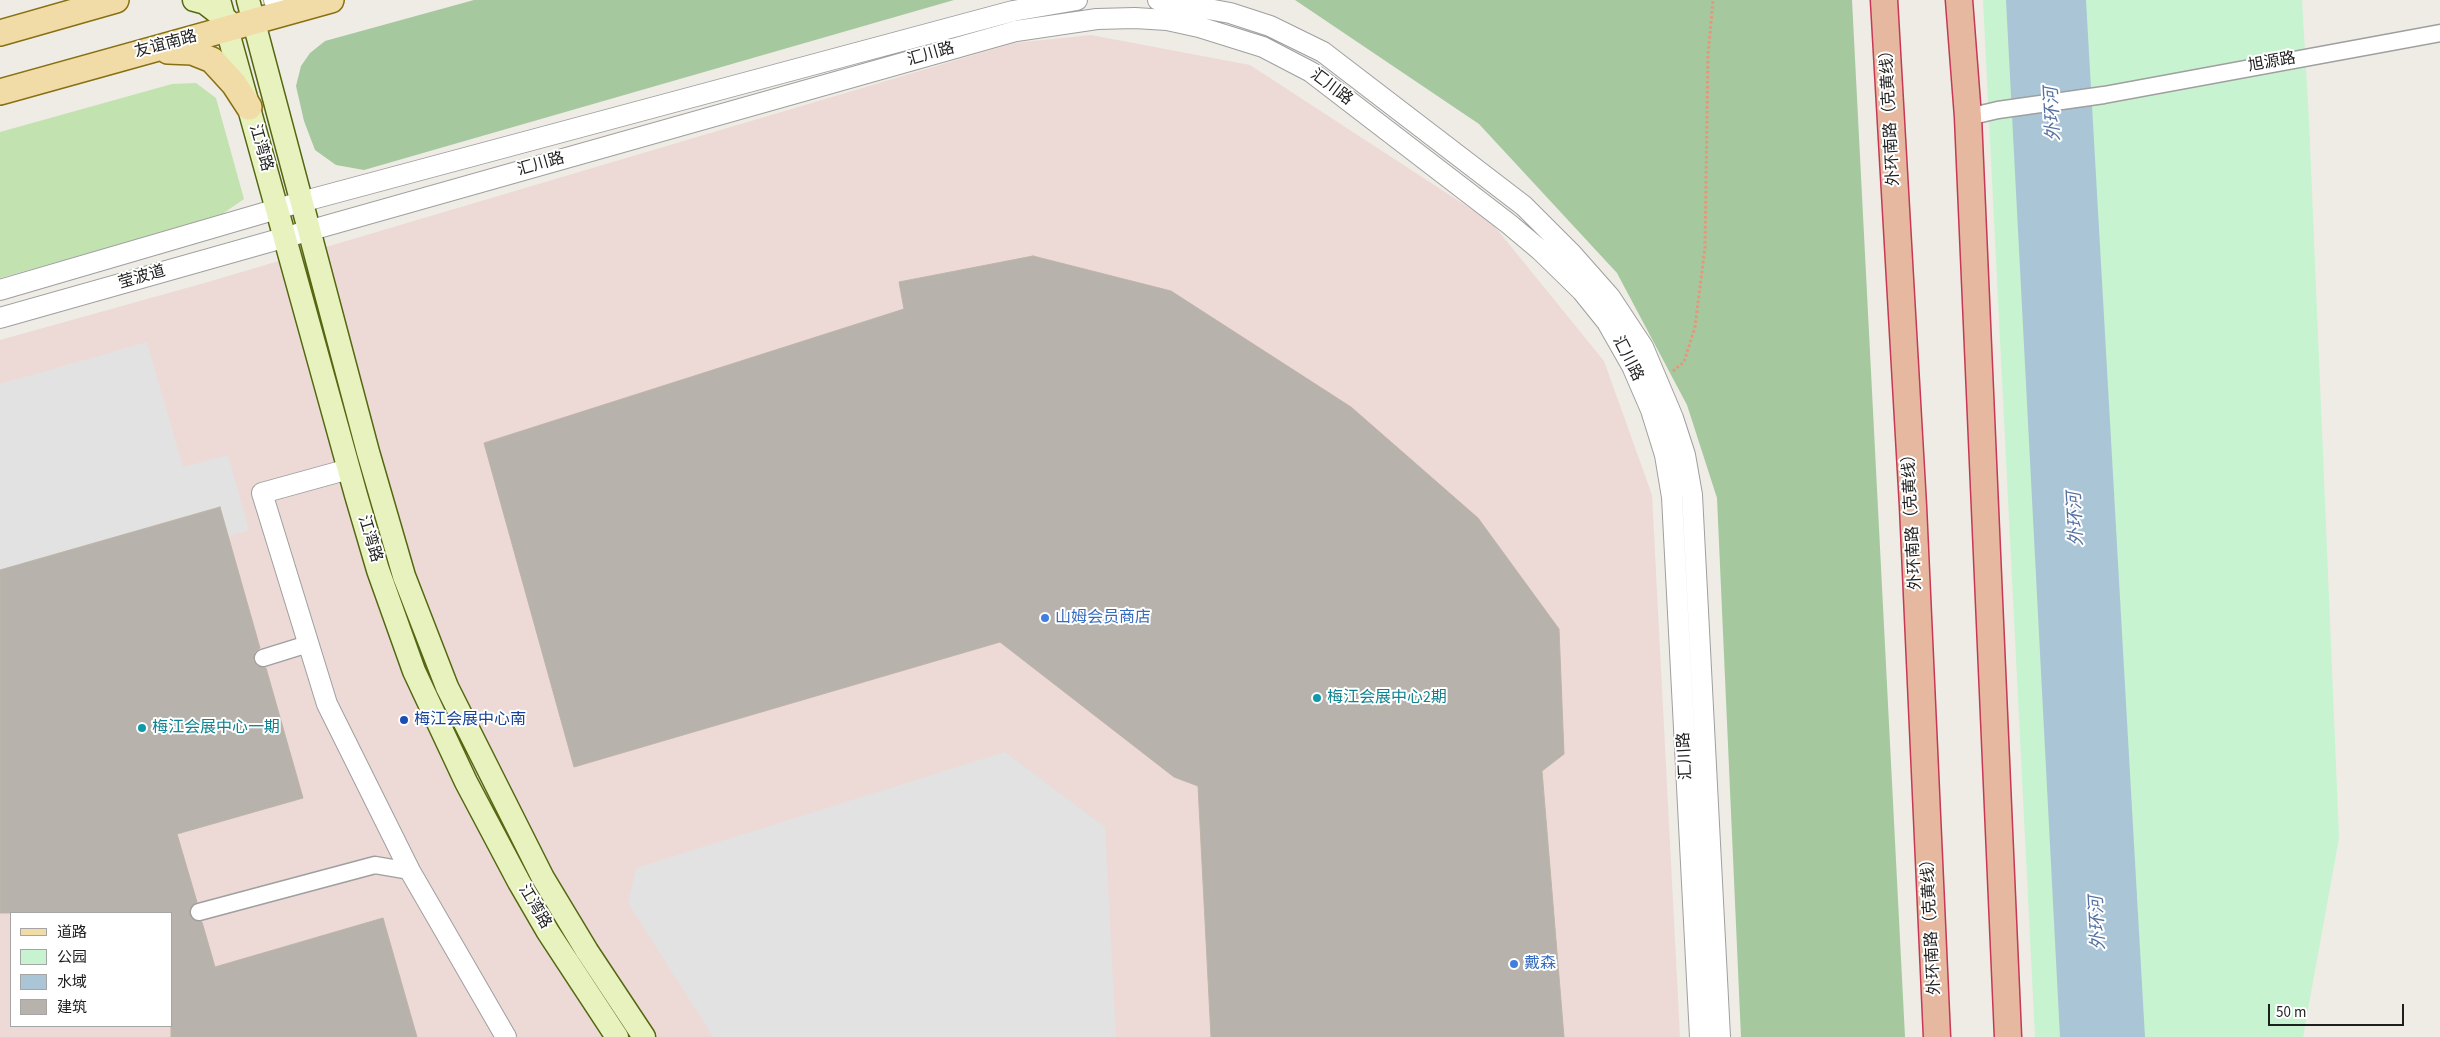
<!DOCTYPE html>
<meta charset="utf-8">
<style>
body{margin:0}
#map{position:relative;width:2440px;height:1037px;overflow:hidden;background:#eeece5;font-family:"Source Sans 3","Noto Sans SC",sans-serif}
canvas{display:block}
.legend{position:absolute;left:10px;top:912px;width:162px;height:115px;box-sizing:border-box;background:#fff;border:1px solid #a5a5a5;margin:0;padding:6px 9px;list-style:none;font-size:15px;color:#1e1e1e}
.legend li{display:flex;align-items:center;gap:10px;height:25px}
.legend b{width:25px;border:1px solid #a5a5a5}
.scale{position:absolute;left:2268px;top:1004px;width:136px;height:22px;box-sizing:border-box;border:2px solid #1e1e1e;border-top:0;padding-left:6px;font-size:15px;line-height:18px;white-space:nowrap;color:#1e1e1e;-webkit-text-stroke:4px #fff;paint-order:stroke}
</style>
<div id="map">
<canvas width="2440" height="1037"></canvas>
<ul class="legend">
<li><b style="height:6px;background:#f1dba6"></b>道路</li>
<li><b style="height:14px;background:#c7f3d0"></b>公园</li>
<li><b style="height:14px;background:#aac6d6"></b>水域</li>
<li><b style="height:14px;background:#b7b2ab"></b>建筑</li>
</ul>
<div class="scale">50 m</div>
</div>
<script>
const g = document.querySelector('canvas').getContext('2d');
g.lineJoin = 'round';
function paint(path, color) { g.fillStyle = color; g.fill(path, 'evenodd'); }
const shape = rows => new Path2D(rows.map(r => 'M' + r).join(''));
function strokePath(path, color, width, dash) { g.strokeStyle = color; g.lineWidth = width; g.lineCap = dash ? 'butt' : 'round'; g.setLineDash(dash || []); g.stroke(path); }
function drawText(font, color, halo, rows, align = 'center') {
  g.font = font + ' "Source Sans 3","Noto Sans SC",sans-serif'; g.lineWidth = 4; g.setLineDash([]); g.textBaseline = 'middle'; g.strokeStyle = halo; g.fillStyle = color; for (const [text, x, y, turn = 0] of rows) {
    g.save(); g.translate(x, y); g.rotate((+turn || 0) * Math.PI / 180); g.textAlign = isNaN(turn) ? turn : align; if (halo) g.strokeText(text, 0, 0); g.fillText(text, 0, 0); g.restore();
  }
}
paint(shape([
 [1091,35,1250,65,1491,222,1604,361,1652,495,1680,1037,0,1037,0,340,208,282,1014,43],
 [11,913,171,913,171,1026,11,1026]
]), '#eddad6');
paint(shape([
 [196,83,216,98,244,199,218,217,0,278,0,132,172,84]
]), '#c2e2b0');
paint(shape([
 [474,0,954,0,364,170,336,165,315,150,304,121,296,86,301,66,310,53,325,41],
 [1295,0,1852,0,1905,1037,1741,1037,1717,498,1687,405,1617,273,1479,124]
]), '#a5c89e');
paint(shape([
 [1983,0,2302,0,2309,121,2339,838,2303,1037,2035,1037]
]), '#c7f3d0');
paint(shape([
 [147,342,183,467,228,455,249,530,228,536,220,507,0,570,0,384],
 [1005,752,1105,827,1116,1037,713,1037,628,903,636,868]
]), '#e2e2e2');
paint(shape([
 [2006,0,2086,0,2145,1037,2060,1037]
]), '#aac6d6');
const building = shape([
 [1033,256,1171,291,1351,407,1478,518,1559,629,1564,754,1542,771,1564,1037,1211,1037,1198,786,1174,777,1000,642,574,767,484,443,904,309,899,282,1033,256],
 [220,507,260,648,255,652,253,660,257,666,266,668,303,798,177,834,197,902,190,909,190,915,196,921,202,922,215,967,383,918,417,1037,171,1037,171,913,0,913,0,570,220,507]
]);
paint(building, '#b7b2ab');
strokePath(building, '#beb5a9', 1);
const minor = shape([
 [1968,117,1998,110,2104,95,2440,33],
 [263,658,308,644],
 [199,912,375,865,410,871]
]);
const tertiary = shape([
 [274,0,309,1],
 [1158,0,1230,13,1270,26,1323,52,1524,206,1572,254,1610,297,1643,347,1673,418,1685,455,1692,495,1720,1037],
 [0,290,301,202,1013,11,1077,0],
 [0,318,1016,31,1097,19,1135,18,1167,20,1199,27,1263,47,1311,72,1509,224,1540,250,1582,291,1607,322,1632,366,1651,410,1665,455,1672,497,1700,1037],
 [349,469,262,493,327,704,410,871,506,1037]
]);
const secondary = shape([
 [194,0,205,3,227,20],
 [219,0,356,495,378,570,414,671,466,782,519,882,548,932,617,1037],
 [248,0,368,452,404,576,447,687,543,878,587,951,644,1037]
]);
const primary = shape([
 [0,33,116,0],
 [168,51,192,52,212,60,234,84,249,107],
 [0,92,331,0]
]);
const trunk = shape([
 [1884,0,1913,506,1937,1037],
 [1959,0,1968,117,2008,1037]
]);
strokePath(minor, '#9f9f9f', 19);
strokePath(tertiary, '#9f9f9f', 22);
strokePath(secondary, '#536811', 25);
strokePath(primary, '#877011', 28);
strokePath(trunk, '#c63855', 29);
strokePath(shape([
 [1673,371,1684,362,1695,327,1705,247,1708,55,1713,0]
]), '#ea957a', 3, [2.5, 2.5]);
strokePath(minor, '#fff', 16);
strokePath(tertiary, '#fff', 20);
strokePath(secondary, '#e8f2be', 22);
strokePath(primary, '#f1dba6', 25);
strokePath(trunk, '#e6b8a0', 26);
for (const [x, y, r, color] of [
 [1045,618,5,"#3f7fe0"],
 [1317,698,5,"#0f9aa8"],
 [404,720,5,"#1a4fb4"],
 [142,728,5,"#0f9aa8"],
 [1514,964,5,"#3f7fe0"]
]) { const dot = new Path2D(); dot.arc(x, y, r, 0, 2 * Math.PI); g.fillStyle = color; g.fill(dot); strokePath(dot, '#fff', 2); }
drawText('16px', '#1e1e1e', '#fff', [
 ["友谊南路",166,45,-15],
 ["汇川路",931,55,-16],
 ["旭源路",2272,63,-10],
 ["汇川路",1331,88,37],
 ["外环南路（克黄线）",1891,114,-93],
 ["江湾路",260,148,74],
 ["汇川路",541,165,-16],
 ["莹波道",142,278,-16],
 ["汇川路",1627,359,63],
 ["外环南路（克黄线）",1913,518,-93],
 ["江湾路",369,539,73],
 ["汇川路",1686,756,-93],
 ["江湾路",534,907,59],
 ["外环南路（克黄线）",1932,923,-93]
]);
drawText('16px', '#366cbe', '#fff', [
 ["山姆会员商店",1055,618],
 ["戴森",1524,964]
], 'left');
drawText('16px', '#0d838f', '#fff', [
 ["梅江会展中心2期",1327,698],
 ["梅江会展中心一期",152,728]
], 'left');
drawText('16px', '#164399', '#fff', [
 ["梅江会展中心南",414,720]
], 'left');
drawText('italic 18px', '#5571a2', '#fff', [
 ["外环河",2054,114,-93],
 ["外环河",2077,519,-93],
 ["外环河",2099,923,-93]
]);
</script>
